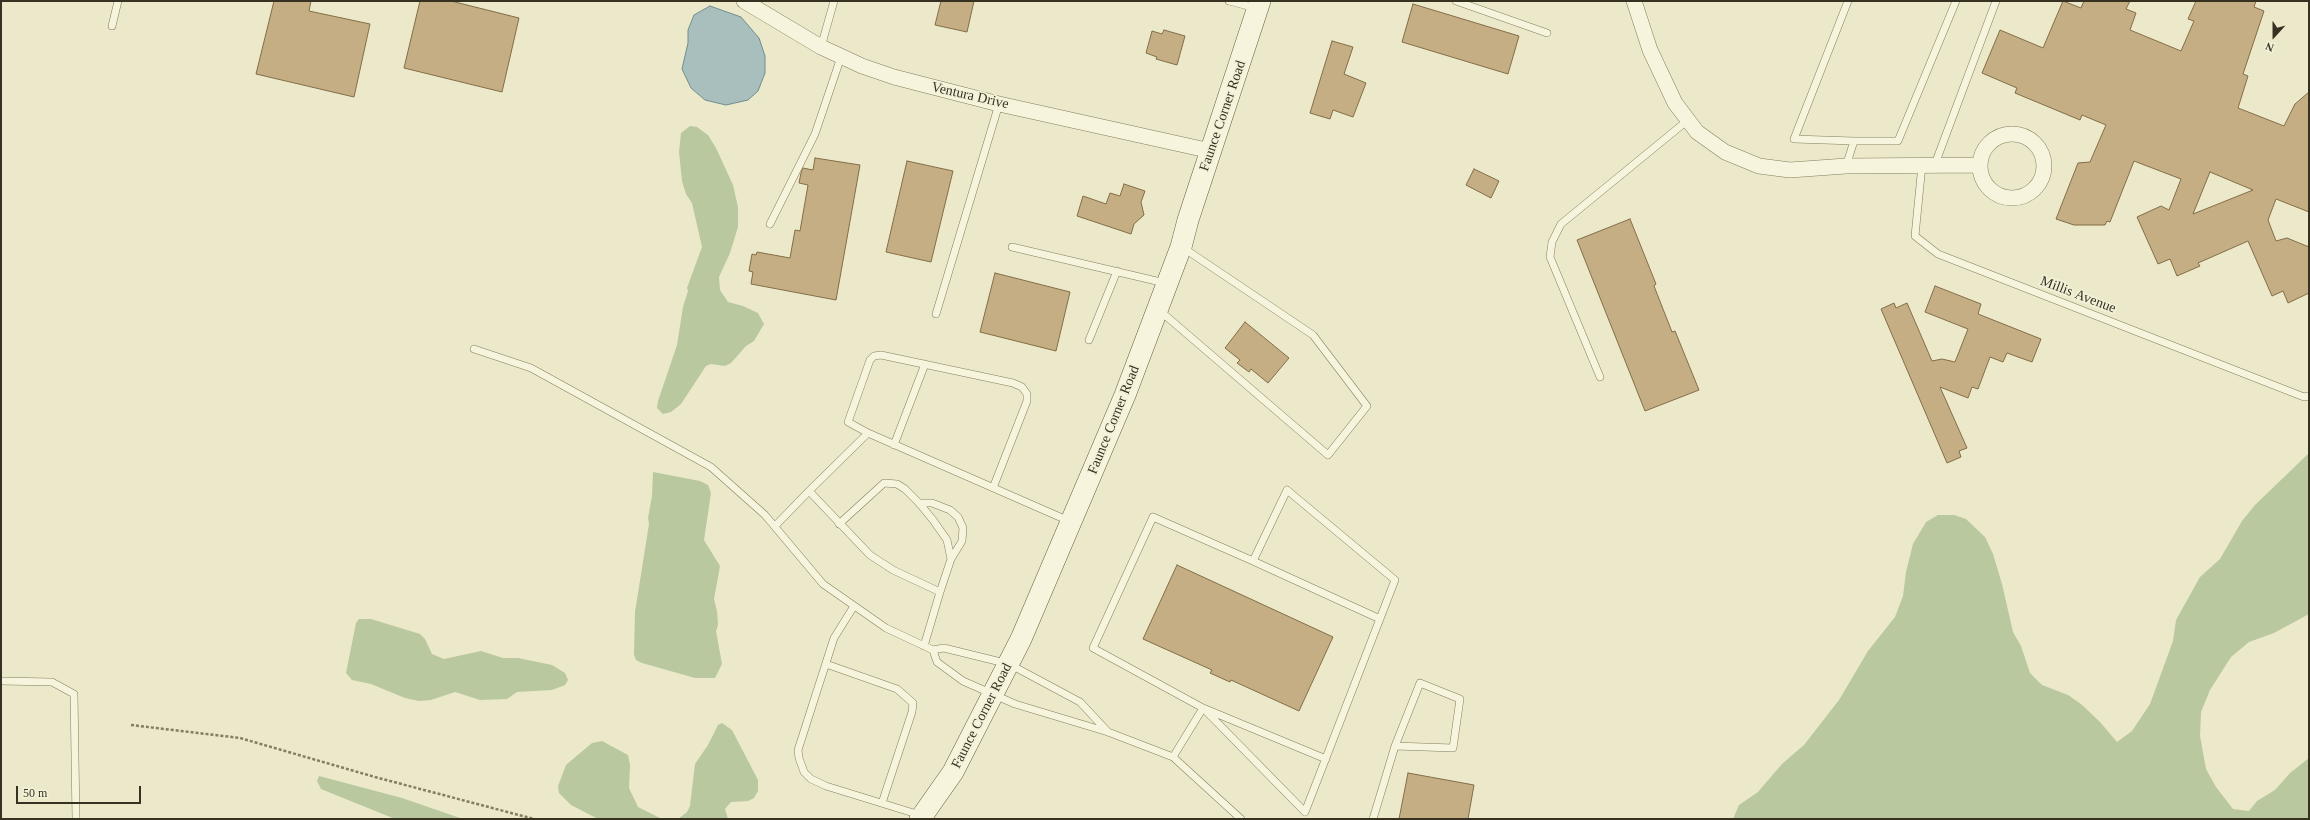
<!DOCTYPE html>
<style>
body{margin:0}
#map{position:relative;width:2310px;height:820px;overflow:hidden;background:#ebe9c9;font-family:"Times New Roman",serif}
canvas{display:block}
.frame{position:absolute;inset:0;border:2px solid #373121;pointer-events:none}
.north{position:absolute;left:2254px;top:16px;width:40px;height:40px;-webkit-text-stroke:3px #f3f1d8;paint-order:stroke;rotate:201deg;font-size:11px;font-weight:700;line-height:16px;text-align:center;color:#373121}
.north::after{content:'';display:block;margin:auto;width:14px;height:18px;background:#373121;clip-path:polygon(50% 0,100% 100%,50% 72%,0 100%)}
.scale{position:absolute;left:16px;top:786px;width:125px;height:18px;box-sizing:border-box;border:2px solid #373121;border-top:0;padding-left:5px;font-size:12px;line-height:14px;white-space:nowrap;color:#373121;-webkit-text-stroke:3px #f3f1d8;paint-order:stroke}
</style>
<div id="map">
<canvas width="2310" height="820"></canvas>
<div class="frame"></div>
<div class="north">N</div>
<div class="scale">50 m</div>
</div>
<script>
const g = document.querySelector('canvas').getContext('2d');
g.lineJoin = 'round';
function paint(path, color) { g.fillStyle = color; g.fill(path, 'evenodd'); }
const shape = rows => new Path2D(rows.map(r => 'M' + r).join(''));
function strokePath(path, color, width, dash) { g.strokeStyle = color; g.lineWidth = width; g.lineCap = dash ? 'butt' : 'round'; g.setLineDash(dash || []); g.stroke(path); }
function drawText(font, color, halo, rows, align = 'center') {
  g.font = font + ' "Times New Roman",serif'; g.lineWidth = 3.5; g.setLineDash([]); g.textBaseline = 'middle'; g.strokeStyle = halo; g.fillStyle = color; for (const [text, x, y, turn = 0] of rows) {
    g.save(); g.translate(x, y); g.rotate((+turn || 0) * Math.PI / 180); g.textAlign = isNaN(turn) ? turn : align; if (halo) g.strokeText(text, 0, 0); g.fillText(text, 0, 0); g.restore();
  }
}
paint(shape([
 [690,126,697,127,708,135,716,148,733,185,738,207,738,227,730,253,719,277,720,290,728,302,743,306,758,313,764,324,754,341,746,346,731,363,725,366,711,364,706,366,681,404,671,412,663,414,657,408,658,401,677,345,683,307,688,291,687,288,702,247,692,203,686,194,682,181,679,152,681,133],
 [2309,453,2309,614,2274,633,2249,642,2231,657,2210,690,2201,712,2200,736,2206,769,2216,787,2233,809,2249,811,2257,801,2275,790,2290,773,2309,758,2309,819,1733,819,1739,805,1758,792,1782,764,1804,745,1839,700,1868,651,1895,617,1903,596,1906,572,1913,544,1926,522,1938,515,1954,515,1966,519,1985,537,1993,554,2002,584,2013,632,2021,646,2030,673,2042,685,2068,695,2081,704,2100,722,2117,742,2132,731,2150,704,2173,641,2176,620,2200,577,2220,559,2242,521,2255,505],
 [653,472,700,481,708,485,711,493,704,540,720,566,714,599,717,611,718,625,716,631,722,664,715,678,695,678,642,663,636,660,634,654,635,612,649,524,648,518,652,496],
 [359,619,371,619,420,634,425,639,432,654,444,659,481,651,503,658,518,658,552,665,565,673,568,680,565,685,552,690,517,692,507,699,480,700,455,692,431,700,419,701,405,698,371,684,352,680,346,673,356,623],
 [722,723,732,730,758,780,758,791,754,798,748,801,731,802,725,809,728,819,598,819,571,805,559,793,558,786,566,765,592,743,602,741,628,755,630,765,629,788,638,807,660,818,678,819,687,812,690,806,695,764,708,745,718,725],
 [319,776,402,798,463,819,395,819,321,789,317,781]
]), '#b9c89e');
const water = shape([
 [710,6,741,17,759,38,765,56,765,73,758,91,748,100,726,105,705,100,691,88,682,69,688,43,688,30,694,15,710,6]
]);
paint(water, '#a9bfbe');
strokePath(water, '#708d8d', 1);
const building = shape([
 [274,1,311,1,309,11,370,24,354,97,256,74,274,1],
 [420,1,451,1,519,18,502,92,404,68,420,1],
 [941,1,974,1,967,32,935,25,941,1],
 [2063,1,2081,8,2084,1,2130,1,2126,9,2136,13,2130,30,2181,51,2194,21,2188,19,2196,1,2256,1,2254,7,2264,11,2243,74,2248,76,2238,108,2284,126,2295,104,2309,92,2309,212,2276,199,2268,220,2276,241,2287,238,2309,247,2309,293,2288,303,2283,291,2272,296,2248,241,2198,263,2200,266,2177,276,2170,259,2158,264,2137,217,2161,206,2169,210,2181,179,2134,161,2110,222,2107,221,2105,225,2074,225,2056,219,2078,163,2090,162,2106,125,2082,115,2080,120,2015,93,2017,88,1982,73,2000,30,2043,48,2063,1],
 [2210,172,2253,190,2193,214,2210,172],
 [1413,4,1519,36,1508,74,1402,42,1413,4],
 [1164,30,1185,36,1177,65,1156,59,1157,57,1146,53,1152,31,1162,34,1164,30],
 [1332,41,1353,47,1344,74,1366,83,1353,117,1333,110,1330,119,1310,113,1332,41],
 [815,158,860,165,836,300,751,284,753,272,749,271,752,254,756,255,757,252,790,258,795,230,800,231,808,185,799,183,801,173,803,168,813,170,815,158],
 [907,161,953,171,931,262,886,252,907,161],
 [1474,169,1499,181,1491,198,1466,185,1474,169],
 [1124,184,1145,191,1141,202,1144,215,1134,224,1131,234,1077,216,1083,196,1106,204,1110,193,1120,196,1124,184],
 [1630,219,1656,284,1654,286,1672,332,1675,331,1699,390,1645,411,1577,240,1630,219],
 [995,273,1070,292,1056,351,980,332,995,273],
 [1935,286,1981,304,1978,314,2041,339,2032,362,2007,353,2003,362,1990,357,1978,389,1972,387,1968,398,1940,387,1967,448,1959,451,1961,457,1947,463,1881,309,1894,303,1896,308,1907,303,1932,361,1942,359,1955,362,1968,329,1925,312,1935,286],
 [1245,322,1289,358,1268,383,1251,369,1249,372,1237,363,1240,360,1225,348,1245,322],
 [1177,565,1333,637,1299,711,1231,680,1230,682,1210,673,1212,670,1143,639,1177,565],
 [1408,773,1474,785,1468,819,1399,819,1408,773]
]);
paint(building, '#c5ae83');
strokePath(building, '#826d47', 1);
const service = shape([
 [1229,1,1256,8],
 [1456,1,1547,33],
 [1848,1,1794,139,1854,141],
 [112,26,118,1],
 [821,47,834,1],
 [1935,164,1996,1],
 [1922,165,1915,236,1938,254,2304,397,2309,396],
 [1846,166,1854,141,1898,141,1956,1],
 [770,224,815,134,841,57],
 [1012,247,1165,283],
 [1159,310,1328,455,1367,406,1313,335,1182,247],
 [936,314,999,104],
 [1089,340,1117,271],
 [474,349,531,368,711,467,765,515,823,584,886,628,933,650,944,648,1009,664,1080,702,1108,732],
 [1600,377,1550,257,1552,242,1561,224,1688,120],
 [868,433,848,422,870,360,874,356,881,355,1013,383,1022,387,1027,394,1027,401,993,488],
 [894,445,925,364],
 [809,491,868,433,1069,521],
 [919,503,932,503,950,510,958,517,963,528,962,541,951,559,940,592],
 [839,524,884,483,897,484,905,489,919,503,933,520,947,540,951,559],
 [775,526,809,491,870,555,893,570,940,592,924,646],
 [1253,561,1380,619],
 [854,606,834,638,798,750,799,758,804,772,811,779,826,786,920,815],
 [933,650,937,662,963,681,1015,704,1108,732,1173,757,1241,819],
 [826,664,897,689,913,703,912,712,882,803],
 [1,681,52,682,74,694,76,819],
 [1173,757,1203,708,1305,812,1395,580,1287,490,1253,561,1153,517,1093,648,1203,708,1326,759],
 [1373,819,1395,746,1420,683,1460,699,1453,748,1395,746]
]);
const minor = shape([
 [744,1,821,47,862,66,894,77,999,104,1211,151],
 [1634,1,1650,50,1675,103,1697,132,1725,152,1759,166,1790,170,1846,166,1979,165],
 '1980 166a32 32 0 1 1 64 0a32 32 0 1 1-64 0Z'
]);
const secondary = shape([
 [920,819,953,772,1021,639,1125,395,1181,247,1188,220,1260,1]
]);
strokePath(service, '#857d5f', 8);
strokePath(minor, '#857d5f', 16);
strokePath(secondary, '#675e42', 22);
strokePath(shape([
 [131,725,240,738,375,777,534,819]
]), '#857d5f', 2.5, [3, 2]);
strokePath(service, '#f6f4dc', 7);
strokePath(minor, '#f6f4dc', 15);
strokePath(secondary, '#f6f4dc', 21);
drawText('14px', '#373121', '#f3f1d8', [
 ["Ventura Drive",970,96,13],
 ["Faunce Corner Road",1223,116,-71],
 ["Millis Avenue",2078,295,21],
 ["Faunce Corner Road",1114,420,-68],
 ["Faunce Corner Road",982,716,-63]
]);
</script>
